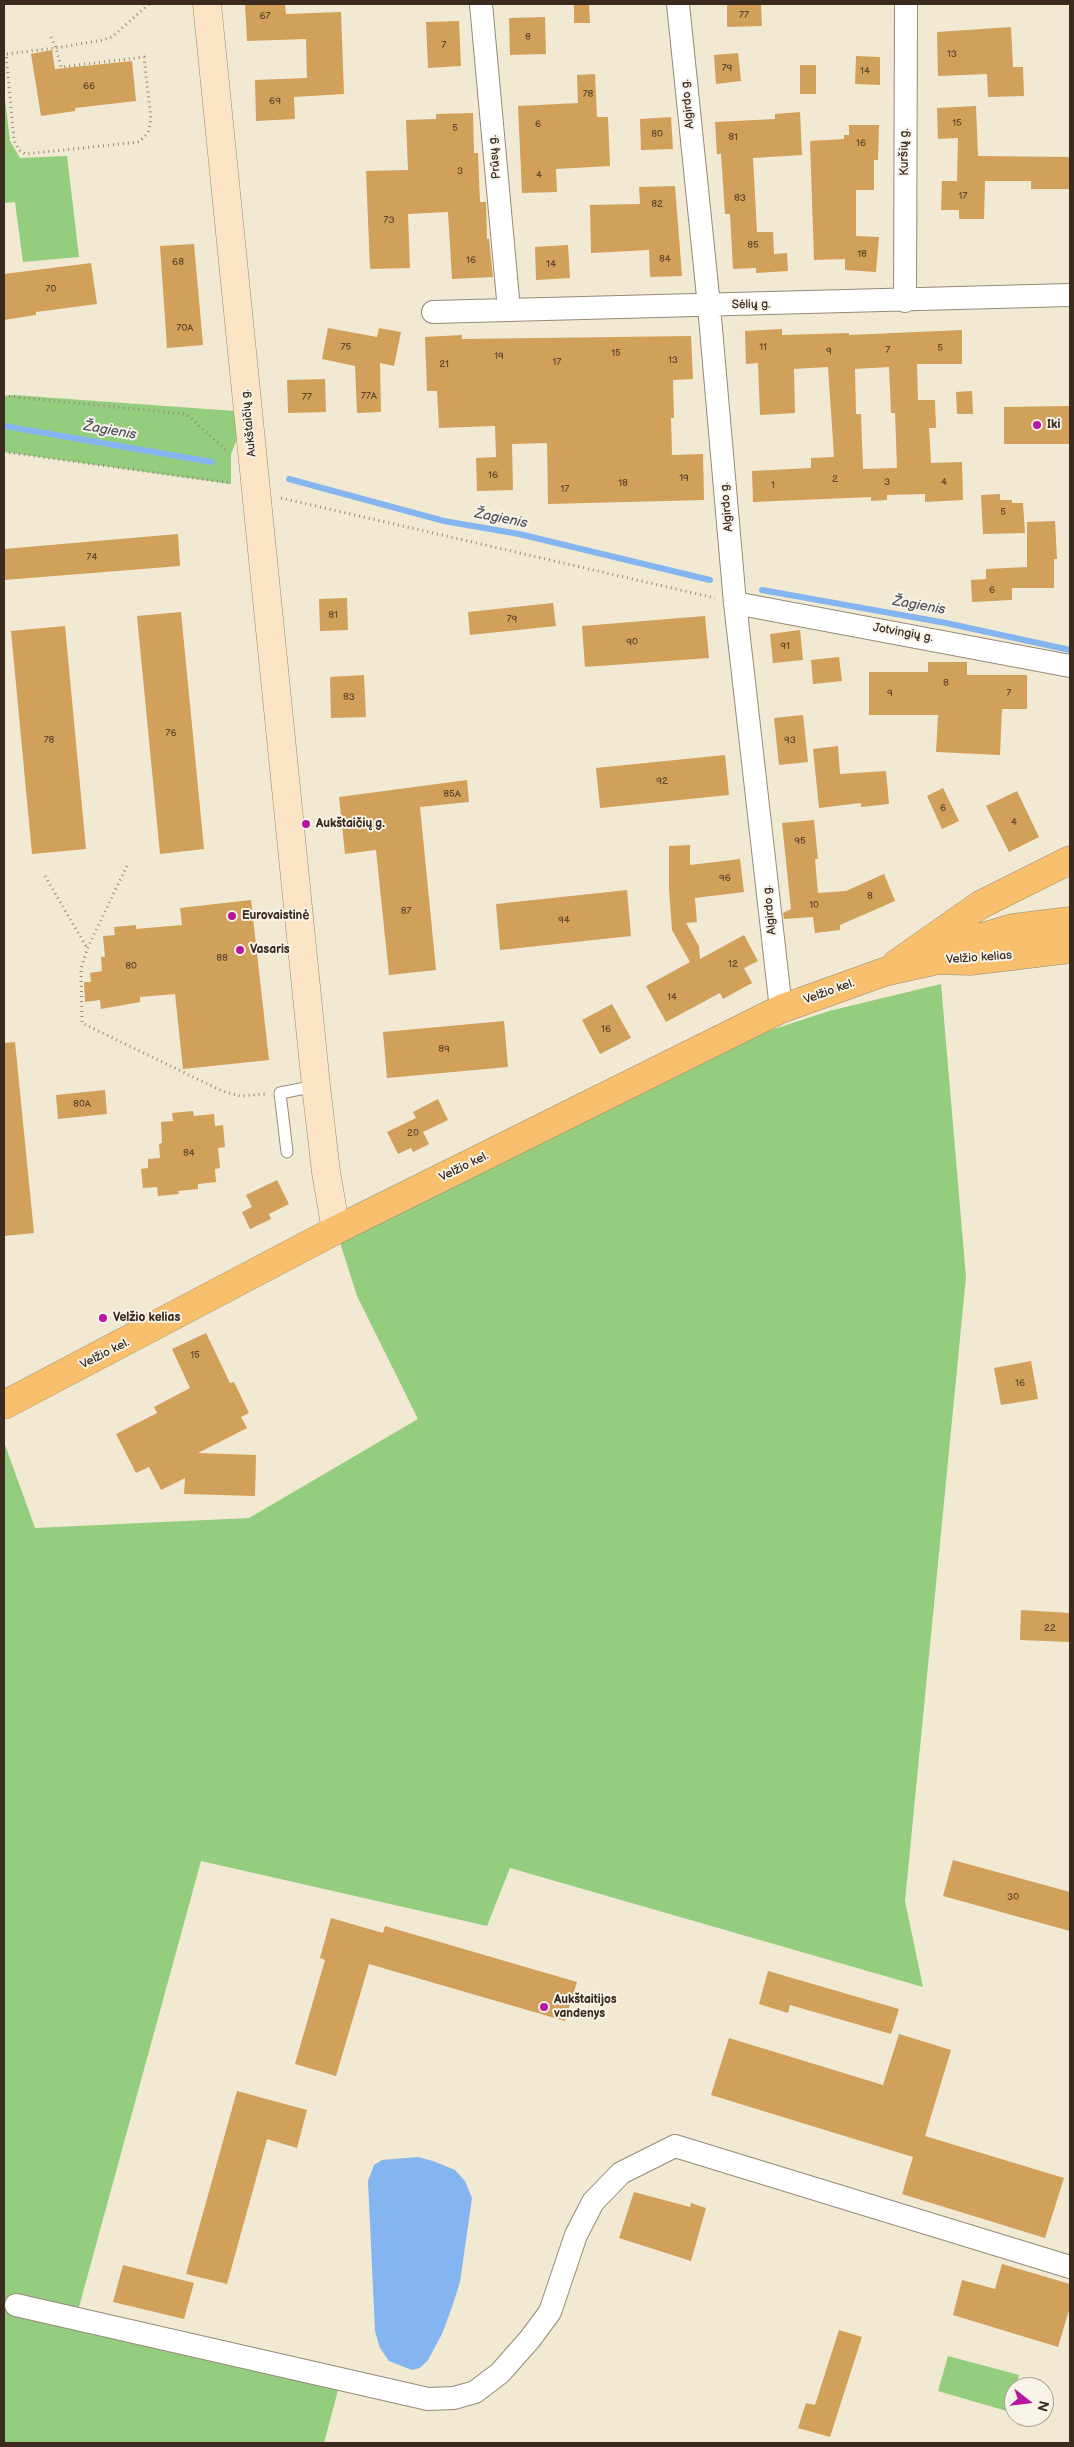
<!DOCTYPE html>
<meta charset="utf-8">
<style>
body{margin:0}
#map{position:relative;width:1074px;height:2447px;overflow:hidden;background:#f1e9d2;font-family:"Balsamiq Sans",sans-serif}
canvas{display:block}
.frame{position:absolute;inset:0;border:5px solid #3b2a1e;pointer-events:none}
.north{position:absolute;left:1004px;top:2377px;width:50px;height:50px;box-sizing:border-box;background:#f7f3e8;border:1px solid #aca397;border-radius:50%;rotate:106deg;font-size:14px;font-weight:700;line-height:20px;text-align:center;color:#3b2a1e}
.north::after{content:'';display:block;margin:auto;width:18px;height:22px;background:#b5179e;clip-path:polygon(50% 0,100% 100%,50% 72%,0 100%)}
</style>
<div id="map">
<canvas width="1074" height="2447"></canvas>
<div class="frame"></div>
<div class="north">N</div>
</div>
<script>
const g = document.querySelector('canvas').getContext('2d');
g.lineJoin = 'round';
function paint(path, color) { g.fillStyle = color; g.fill(path, 'evenodd'); }
const shape = rows => new Path2D(rows.map(r => 'M' + r).join(''));
function strokePath(path, color, width, dash) { g.strokeStyle = color; g.lineWidth = width; g.lineCap = dash ? 'butt' : 'round'; g.setLineDash(dash || []); g.stroke(path); }
function drawText(font, color, halo, rows, align = 'center') {
  g.font = font + ' "Balsamiq Sans",sans-serif'; g.lineWidth = 4; g.setLineDash([]); g.textBaseline = 'middle'; g.strokeStyle = halo; g.fillStyle = color; for (const [text, x, y, turn = 0] of rows) {
    g.save(); g.translate(x, y); g.rotate((+turn || 0) * Math.PI / 180); g.textAlign = isNaN(turn) ? turn : align; if (halo) g.strokeText(text, 0, 0); g.fillText(text, 0, 0); g.restore();
  }
}
paint(shape([
 [4,91,10,141,20,158,67,156,79,257,23,262,15,202,4,203],
 [14,395,248,412,231,454,231,484,4,452,4,396],
 [941,984,966,1277,905,1901,923,1987,510,1868,487,1926,201,1861,76,2318,341,2379,324,2443,4,2443,4,1442,35,1528,249,1518,418,1419,357,1296,336,1230,753,1036,829,1011],
 [948,2356,1019,2375,1016,2387,1014,2387,1010,2412,938,2391]
]), '#95cd7f');
paint(shape([
 [418,2157,433,2161,455,2170,465,2181,472,2198,460,2282,452,2307,442,2334,428,2360,420,2368,412,2370,389,2361,380,2348,375,2331,368,2181,374,2165,382,2160]
]), '#84b5f0');
strokePath(shape([
 [4,426,212,462],
 [289,479,444,521,519,534,710,580],
 [762,590,946,623,1070,650]
]), '#84b5f0', 6);
paint(shape([
 [245,4,285,4,286,14,341,12,344,94,294,97,295,119,256,121,255,80,307,78,306,39,247,41],
 [574,4,589,4,590,23,574,23],
 [727,4,761,4,762,26,727,27],
 [545,17,546,54,510,55,509,18],
 [459,21,461,66,428,68,426,22],
 [1011,27,1013,67,1023,67,1024,96,988,97,987,74,938,76,937,32],
 [52,50,55,69,132,61,136,101,75,108,75,111,41,116,31,54],
 [738,53,741,81,716,84,714,55],
 [856,56,880,57,880,85,855,84],
 [800,65,816,65,816,94,800,94],
 [595,74,597,117,608,117,610,166,556,169,557,192,522,193,518,106,578,103,577,75],
 [976,106,978,156,1070,157,1070,189,1031,189,1031,181,985,181,984,219,959,219,959,210,941,210,942,181,957,181,958,138,938,139,937,108],
 [800,112,802,155,753,158,757,232,773,232,774,254,787,253,788,271,756,273,756,268,733,269,730,214,725,214,721,154,717,154,715,122,775,119,775,114],
 [473,113,474,153,478,153,480,202,486,202,487,239,489,239,493,277,452,279,448,212,408,214,410,268,370,269,366,171,408,170,406,120,436,119,436,114],
 [671,117,673,149,641,150,640,119],
 [849,125,879,125,878,160,874,160,874,190,856,190,856,236,879,237,876,272,845,270,845,259,814,260,810,141,844,139,844,135,849,135],
 [675,186,682,276,650,277,649,250,591,253,590,205,640,204,639,187],
 [194,244,203,345,167,348,160,246],
 [568,245,570,278,536,280,535,247],
 [91,263,97,304,36,312,36,315,4,320,4,274],
 [328,328,377,337,379,328,401,332,394,366,380,363,381,412,357,413,355,366,322,359],
 [782,329,782,335,849,333,849,335,962,330,962,364,917,364,918,400,935,400,936,428,929,428,931,463,962,462,963,500,925,502,925,494,887,495,887,500,871,501,871,497,753,502,752,471,811,468,811,458,834,457,828,367,794,369,795,413,760,415,758,363,746,364,745,331],
 [889,367,891,413,895,413,897,468,863,469,861,414,856,414,855,369],
 [462,335,462,339,691,336,693,379,673,380,674,418,671,418,672,455,703,454,704,500,548,504,547,443,512,444,513,490,477,491,476,458,496,457,495,426,439,428,437,391,427,391,425,337],
 [325,379,326,412,288,413,287,380],
 [972,391,973,414,957,414,956,392],
 [1070,406,1070,444,1004,444,1004,407],
 [1000,494,1000,500,1012,500,1012,503,1023,503,1025,533,983,534,981,495],
 [1055,521,1057,559,1054,559,1054,588,1012,588,1012,600,972,602,971,580,986,579,986,569,1027,567,1027,522],
 [178,534,180,566,4,580,4,549],
 [347,598,348,630,320,631,319,599],
 [553,603,556,626,470,635,468,612],
 [181,612,204,849,160,854,137,616],
 [705,616,709,658,585,667,582,626],
 [65,626,86,849,32,854,11,631],
 [800,630,803,660,773,663,770,634],
 [839,657,842,681,813,684,811,660],
 [928,662,967,662,967,675,1027,675,1027,709,1002,709,1000,755,936,752,938,715,869,715,869,672,928,672],
 [364,675,366,717,331,718,330,677],
 [803,715,808,762,779,765,774,718],
 [838,746,840,774,886,771,889,804,861,807,861,803,819,808,813,749],
 [725,755,729,795,600,808,596,768],
 [467,780,469,802,420,807,436,970,389,975,376,850,345,854,339,797],
 [943,788,959,821,942,829,927,796],
 [1017,791,1039,837,1009,852,986,806],
 [814,820,818,859,815,859,818,893,846,891,884,874,895,901,840,925,840,930,815,933,813,917,784,919,783,913,791,909,782,823],
 [690,845,690,865,740,859,744,892,695,898,697,922,686,923,699,946,700,959,744,935,758,961,744,968,752,983,723,999,720,993,666,1022,646,986,690,962,672,930,669,889,669,846],
 [627,890,631,936,500,950,496,904],
 [251,900,269,1060,183,1069,175,994,140,997,140,1002,101,1009,100,1000,85,1002,84,982,91,982,90,973,102,971,101,957,105,957,103,936,115,935,114,927,136,925,136,929,182,925,180,908],
 [612,1004,631,1038,600,1054,582,1020],
 [504,1021,508,1067,387,1078,383,1032],
 [15,1042,34,1233,4,1236,4,1043],
 [105,1090,107,1114,58,1119,56,1095],
 [438,1099,448,1120,423,1132,429,1144,413,1152,411,1148,398,1154,387,1132,416,1118,413,1112],
 [193,1111,194,1116,214,1114,215,1126,223,1125,225,1147,218,1148,220,1168,215,1169,216,1182,198,1184,198,1189,178,1191,179,1194,158,1196,157,1187,143,1188,141,1169,148,1168,148,1159,160,1158,159,1144,162,1143,161,1122,173,1121,172,1113],
 [277,1180,289,1204,269,1214,271,1219,250,1229,242,1212,252,1207,246,1195],
 [206,1333,230,1383,234,1382,249,1413,241,1417,247,1428,198,1453,256,1455,255,1496,184,1494,185,1478,161,1490,149,1467,136,1473,116,1434,157,1413,154,1407,190,1388,172,1349],
 [1031,1361,1038,1399,1001,1405,994,1368],
 [1021,1610,1070,1613,1070,1642,1020,1640],
 [953,1860,1070,1892,1070,1931,943,1896],
 [331,1918,383,1933,385,1926,577,1982,565,2021,369,1964,336,2076,295,2064,325,1960,320,1958],
 [768,1971,899,2009,891,2034,790,2005,788,2013,759,2004],
 [899,2034,951,2050,925,2136,1064,2178,1045,2238,902,2194,913,2157,711,2095,729,2038,883,2085],
 [237,2091,307,2110,297,2148,267,2139,227,2284,186,2274],
 [634,2192,690,2207,691,2203,706,2208,691,2261,619,2238],
 [1002,2264,1070,2284,1070,2307,1058,2347,953,2315,962,2280,995,2289],
 [123,2265,194,2283,184,2319,113,2302],
 [839,2330,862,2337,830,2437,798,2428,806,2403,815,2405]
]), '#d1a05b');
const lane = shape([
 [287,1152,280,1093,316,1086]
]);
const street = shape([
 [481,4,509,310],
 [678,4,709,306,735,603,781,1009],
 [905,301,906,4],
 [433,312,1070,295],
 [735,603,1070,666],
 [16,2305,428,2399,454,2398,475,2392,500,2373,530,2339,550,2312,576,2235,593,2202,621,2173,675,2146,1070,2267]
]);
const secondary = shape([
 [207,4,316,1086,326,1172,336,1230]
]);
const primary = shape([
 [938,960,966,942,1013,928,1070,921],
 [896,964,980,905,1070,860],
 [4,1405,336,1230,781,1009,884,972,938,960,970,961,1070,949]
]);
strokePath(lane, '#968a78', 13);
strokePath(street, '#968a78', 24);
strokePath(secondary, '#968a78', 29);
strokePath(primary, '#968a78', 29);
strokePath(shape([
 [51,37,56,48,61,67,144,57,151,119,148,133,139,142,25,154,19,150,14,140,6,54,56,48,103,40,112,37,149,4],
 [4,396,186,414,227,451],
 [4,452,231,483],
 [281,498,715,598],
 [127,866,87,949,81,969,82,1023,222,1091,240,1096,266,1094],
 [45,876,87,948]
]), '#968a78', 3, [1, 4]);
strokePath(lane, '#fff', 11);
strokePath(street, '#fff', 22);
strokePath(secondary, '#fce5c4', 28);
strokePath(primary, '#f8bf6c', 28);
for (const [x, y, r, color] of [
 [1037,425,5,"#b5179e"],
 [306,824,5,"#b5179e"],
 [232,916,5,"#b5179e"],
 [240,950,5,"#b5179e"],
 [103,1318,5,"#b5179e"],
 [544,2007,5,"#b5179e"]
]) { const dot = new Path2D(); dot.arc(x, y, r, 0, 2 * Math.PI); g.fillStyle = color; g.fill(dot); strokePath(dot, '#f7f3e8', 2); }
drawText('10px', '#60482d', null, [
 ["77",744,15],
 ["67",265,16],
 ["8",528,37],
 ["7",444,45],
 ["13",952,54],
 ["79",727,68],
 ["14",865,71],
 ["66",89,86],
 ["78",588,94],
 ["69",275,101],
 ["15",957,123],
 ["6",538,124],
 ["5",455,128],
 ["80",657,134],
 ["81",733,137],
 ["16",861,143],
 ["3",460,171],
 ["4",539,175],
 ["17",963,196],
 ["83",740,198],
 ["82",657,204],
 ["73",389,220],
 ["85",753,245],
 ["18",862,254],
 ["84",665,259],
 ["16",471,260],
 ["68",178,262],
 ["14",551,264],
 ["70",51,289],
 ["70A",185,328],
 ["75",346,347],
 ["11",763,347],
 ["5",940,348],
 ["7",888,350],
 ["9",829,351],
 ["15",616,353],
 ["19",499,356],
 ["13",673,360],
 ["17",557,362],
 ["21",444,364],
 ["77A",369,396],
 ["77",307,397],
 ["16",493,475],
 ["19",684,478],
 ["2",835,479],
 ["3",887,482],
 ["4",944,482],
 ["18",623,483],
 ["1",773,485],
 ["17",565,489],
 ["5",1003,512],
 ["74",92,557],
 ["6",992,590],
 ["81",333,615],
 ["79",512,619],
 ["90",632,642],
 ["91",785,646],
 ["8",946,683],
 ["9",890,693],
 ["7",1009,693],
 ["83",349,697],
 ["76",171,733],
 ["78",49,740],
 ["93",790,740],
 ["92",662,781],
 ["85A",452,794],
 ["6",943,808],
 ["4",1014,822],
 ["95",800,841],
 ["96",725,878],
 ["8",870,896],
 ["10",814,905],
 ["87",406,911],
 ["94",564,920],
 ["88",222,958],
 ["12",733,964],
 ["80",131,966],
 ["14",672,997],
 ["16",606,1029],
 ["89",444,1049],
 ["80A",82,1104],
 ["20",413,1133],
 ["84",189,1153],
 ["15",195,1355],
 ["16",1020,1383],
 ["22",1050,1628],
 ["30",1013,1897]
]);
drawText('12px', '#3b2a1e', '#f7f3e8', [
 ["Algirdo g.",688,104,-96],
 ["Kuršių g.",905,152,-90],
 ["Prūsų g.",495,157,-95],
 ["Sėlių g.",751,305,-1],
 ["Aukštaičių g.",249,423,-96],
 ["Algirdo g.",727,507,-95],
 ["Jotvingių g.",903,633,10],
 ["Algirdo g.",770,910,-96],
 ["Velžio kelias",979,958,-4],
 ["Velžio kel.",829,992,-20],
 ["Velžio kel.",464,1167,-26],
 ["Velžio kel.",105,1354,-27]
]);
drawText('bold 12px', '#3b2a1e', '#f7f3e8', [
 ["Iki",1047,425],
 ["Aukštaičių g.",316,824],
 ["Eurovaistinė",242,916],
 ["Vasaris",250,950],
 ["Velžio kelias",113,1318],
 ["Aukštaitijos",554,2000],
 ["vandenys",554,2014]
], 'left');
drawText('italic 14px', '#51545d', '#f7f3e8', [
 ["Žagienis",110,431,10],
 ["Žagienis",501,519,11],
 ["Žagienis",919,606,10]
]);
</script>
